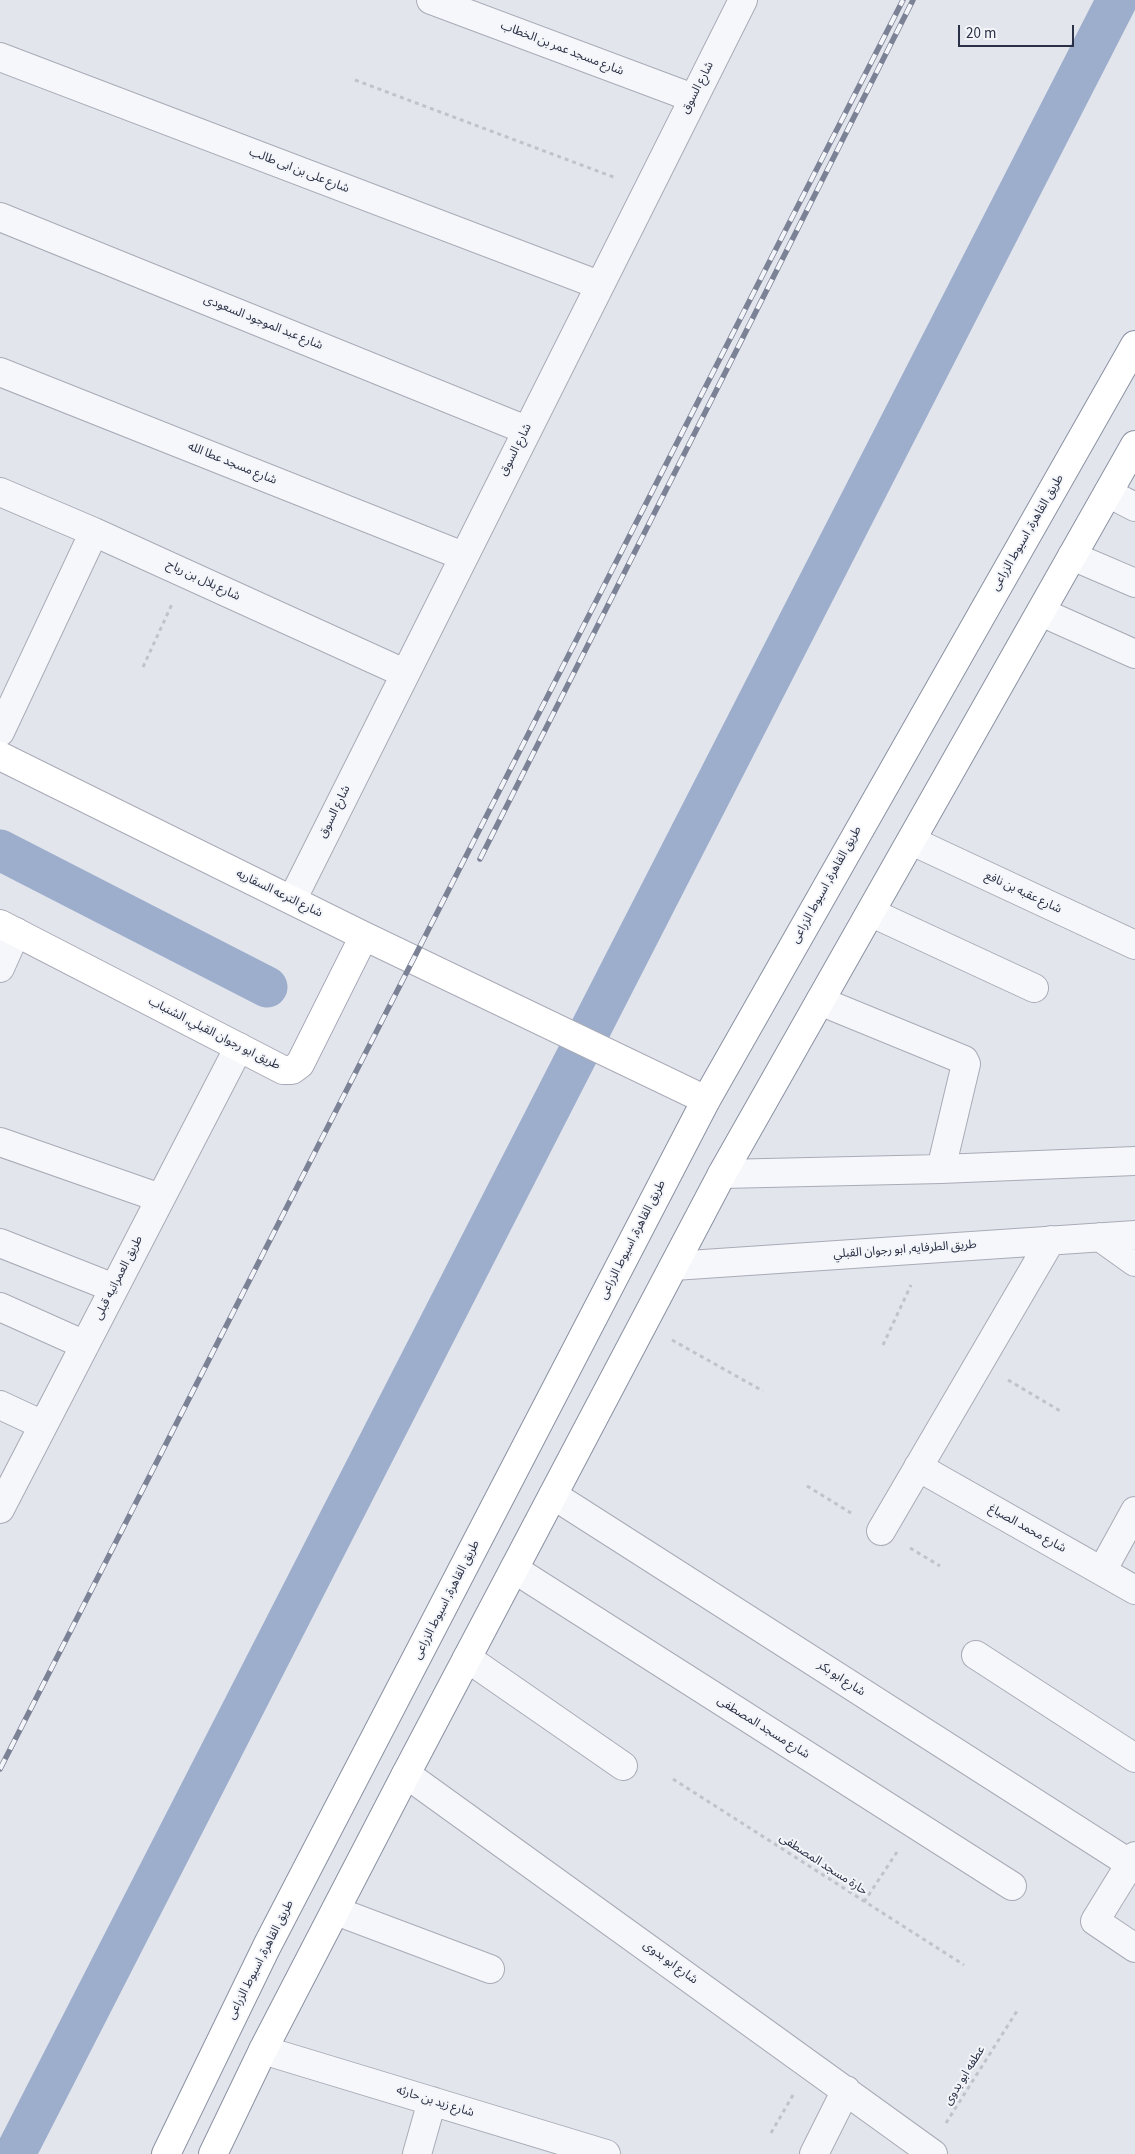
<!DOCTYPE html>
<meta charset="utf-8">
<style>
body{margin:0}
#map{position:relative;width:1135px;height:2154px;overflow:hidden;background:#e3e5ec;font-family:"Source Sans 3",sans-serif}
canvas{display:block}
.scale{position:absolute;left:958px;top:25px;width:116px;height:22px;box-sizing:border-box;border:2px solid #2a3045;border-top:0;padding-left:6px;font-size:15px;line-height:18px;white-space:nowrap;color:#2a3045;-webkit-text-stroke:4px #f3f5f9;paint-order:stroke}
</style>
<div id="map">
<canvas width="1135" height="2154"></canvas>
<div class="scale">20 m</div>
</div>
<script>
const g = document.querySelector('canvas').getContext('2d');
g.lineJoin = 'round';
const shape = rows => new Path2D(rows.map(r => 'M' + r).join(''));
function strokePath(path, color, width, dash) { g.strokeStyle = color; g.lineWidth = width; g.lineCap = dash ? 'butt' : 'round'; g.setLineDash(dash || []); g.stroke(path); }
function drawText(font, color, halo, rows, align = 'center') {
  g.font = font + ' "Source Sans 3","Noto Sans Arabic",sans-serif'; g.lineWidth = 4; g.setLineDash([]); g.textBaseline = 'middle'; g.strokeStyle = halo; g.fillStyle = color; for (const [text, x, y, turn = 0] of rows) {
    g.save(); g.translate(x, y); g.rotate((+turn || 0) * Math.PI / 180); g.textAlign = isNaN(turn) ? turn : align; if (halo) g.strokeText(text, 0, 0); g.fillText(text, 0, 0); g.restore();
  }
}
strokePath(shape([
 [0,850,267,987],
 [15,2154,1117,0]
]), '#9daecd', 41);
const street = shape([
 [431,0,693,98],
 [0,57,599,285],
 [0,217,526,430],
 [0,372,463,556],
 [0,492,94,532,404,673],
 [1108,493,1135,507],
 [1072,556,1135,583],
 [1041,612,1135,654],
 [0,732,94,532],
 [912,841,1135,945],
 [292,900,743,0],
 [872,913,1034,988],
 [0,968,16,932],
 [820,1001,964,1060,966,1064,941,1169],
 [0,1142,160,1198],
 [722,1174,941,1169,1135,1161],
 [1100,1237,1135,1262],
 [0,1243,114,1288],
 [674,1266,1135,1235],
 [0,1307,85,1345],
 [0,1405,43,1425],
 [918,1467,1135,1590],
 [553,1495,1129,1863],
 [0,1509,239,1047],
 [881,1531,1051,1240],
 [514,1569,1012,1886],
 [1102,1571,1135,1511],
 [976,1655,1135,1758],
 [467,1658,623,1766],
 [406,1774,933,2154],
 [1135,1856,1095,1921,1135,1948],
 [336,1911,490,1969],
 [263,2050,606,2154],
 [417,2154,432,2101],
 [814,2154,846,2090]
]);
const secondary = shape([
 [0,756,364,936,706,1100],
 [0,924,283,1070,292,1070,300,1064,364,936]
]);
const highway = shape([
 [166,2154,267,1946,706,1100,1135,345],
 [213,2154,263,2050,406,1774,722,1174,1135,445]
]);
strokePath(street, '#a8abb7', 30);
strokePath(secondary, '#a8abb7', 30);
strokePath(highway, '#8a91a3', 30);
strokePath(shape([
 [355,80,616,178],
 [143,667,172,604],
 [672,1340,763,1391],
 [883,1345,911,1285],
 [1008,1380,1062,1412],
 [807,1486,851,1513],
 [910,1548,940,1566],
 [673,1779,964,1965],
 [864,1902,897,1852],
 [946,2123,1017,2011],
 [771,2133,793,2095]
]), '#c1c3cb', 3, [4, 4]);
strokePath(street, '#f6f7fa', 28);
strokePath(secondary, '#fff', 28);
strokePath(highway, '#fff', 28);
const rail = shape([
 [480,859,913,0],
 [0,1769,903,0]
]);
strokePath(rail, '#7c8296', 5.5);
strokePath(rail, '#f3f5f9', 4, [11]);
drawText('12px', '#2a3045', '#f3f5f9', [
 ["شارع مسجد عمر بن الخطاب",562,49,21],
 ["شارع السوق",698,88,-63],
 ["شارع على بن ابى طالب",299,171,21],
 ["شارع عبد الموجود السعودى",263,323,22],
 ["شارع السوق",516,450,-63],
 ["شارع مسجد عطا الله",232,464,22],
 ["طريق القاهرة, اسيوط الزراعى",1028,533,-60],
 ["شارع بلال بن رباح",203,581,25],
 ["شارع السوق",335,812,-64],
 ["طريق القاهرة, اسيوط الزراعى",827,885,-61],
 ["شارع عقبه بن نافع",1023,893,25],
 ["شارع الترعه السقاريه",279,894,26],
 ["طريق ابو رجوان القبلي, الشنباب",214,1034,27],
 ["طريق القاهرة, اسيوط الزراعى",633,1240,-63],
 ["طريق الطرفايه, ابو رجوان القبلي",905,1250,-4],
 ["طريق العمرانيه قبلى",119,1278,-63],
 ["شارع محمد الصباغ",1027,1529,29],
 ["طريق القاهرة, اسيوط الزراعى",447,1600,-63],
 ["شارع ابو بكر",841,1679,33],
 ["شارع مسجد المصطفى",763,1728,32],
 ["حارة مسجد المصطفى",823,1865,33],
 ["طريق القاهرة, اسيوط الزراعى",261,1960,-63],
 ["شارع ابو بدوى",670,1963,36],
 ["عطفه ابو بدوى",965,2076,-58],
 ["شارع زيد بن حارثه",435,2102,17]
]);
</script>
